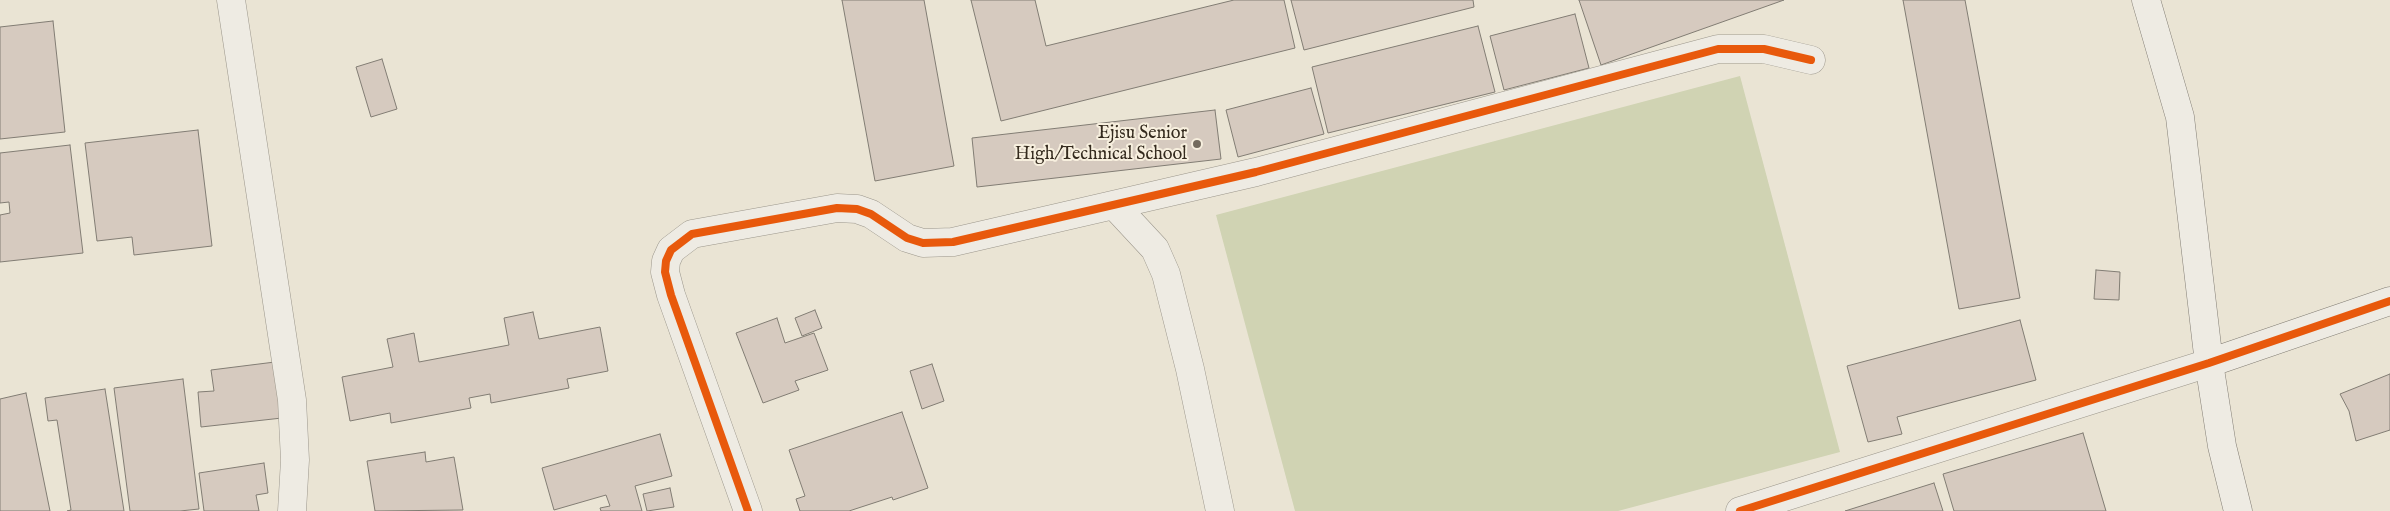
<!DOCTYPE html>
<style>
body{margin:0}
canvas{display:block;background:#eae4d4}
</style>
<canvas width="2390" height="511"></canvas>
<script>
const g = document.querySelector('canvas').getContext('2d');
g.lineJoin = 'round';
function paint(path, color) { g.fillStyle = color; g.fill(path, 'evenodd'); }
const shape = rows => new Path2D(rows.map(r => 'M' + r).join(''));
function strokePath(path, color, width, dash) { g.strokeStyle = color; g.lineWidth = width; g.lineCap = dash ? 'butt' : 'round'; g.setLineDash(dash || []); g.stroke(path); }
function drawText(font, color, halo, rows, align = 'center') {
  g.font = font + ' "IM FELL English",serif'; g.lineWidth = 4; g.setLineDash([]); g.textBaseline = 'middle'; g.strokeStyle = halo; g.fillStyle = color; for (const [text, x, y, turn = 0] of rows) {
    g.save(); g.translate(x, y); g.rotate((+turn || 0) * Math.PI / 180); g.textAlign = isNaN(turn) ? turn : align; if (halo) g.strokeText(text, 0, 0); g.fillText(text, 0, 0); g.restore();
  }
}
paint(shape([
 [1740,76,1840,452,1618,511,1295,511,1216,215]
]), '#d0d3b3');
const building = shape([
 [842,0,924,0,954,166,875,181,842,0],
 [971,0,1035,0,1046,46,1234,0,1284,0,1295,48,1001,121,971,0],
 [1291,0,1473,0,1474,7,1304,50,1291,0],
 [1579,0,1784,0,1601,65,1579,0],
 [1903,0,1965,0,2020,298,1959,309,1903,0],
 [1575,14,1589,68,1504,90,1490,36,1575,14],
 [53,21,65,132,0,139,0,27,53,21],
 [1478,26,1495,92,1328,133,1312,67,1478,26],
 [382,59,397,109,371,117,356,67,382,59],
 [1311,88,1324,134,1238,157,1226,110,1311,88],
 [1215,110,1221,159,977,187,972,138,1215,110],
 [198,130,212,246,134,255,132,237,97,241,85,143,198,130],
 [70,145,83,253,0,262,0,215,10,213,9,202,0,203,0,153,70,145],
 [2096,270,2120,272,2119,300,2094,299,2096,270],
 [815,310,822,328,802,336,795,318,815,310],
 [533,312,539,339,600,327,608,371,567,379,569,388,491,403,490,394,469,398,471,408,391,423,390,413,350,421,342,377,393,367,387,339,414,333,419,362,509,345,504,318,533,312],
 [777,318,785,343,814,333,828,370,795,381,799,390,763,403,736,333,777,318],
 [2020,320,2036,380,1897,417,1902,434,1868,442,1847,366,2020,320],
 [275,362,282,418,201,427,198,392,214,391,211,370,275,362],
 [932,364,944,401,922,409,910,371,932,364],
 [2390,374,2390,430,2356,441,2349,411,2340,394,2390,374],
 [183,379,199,509,180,511,130,511,114,388,183,379],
 [105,389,124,511,67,511,71,510,57,420,48,421,45,398,105,389],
 [26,393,50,511,0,511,0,399,26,393],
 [902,412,928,488,893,500,892,497,849,511,800,511,796,499,805,496,789,450,902,412],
 [2083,433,2106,511,1954,511,1943,474,2083,433],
 [660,434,672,476,635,486,642,511,601,511,600,508,610,506,606,495,554,510,542,468,660,434],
 [425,452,426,462,454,457,463,510,375,511,367,461,425,452],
 [264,463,268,493,256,495,259,511,204,511,199,473,264,463],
 [1934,483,1943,511,1845,511,1934,483],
 [670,488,674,507,647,511,643,494,670,488]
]);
paint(building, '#d6cabf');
strokePath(building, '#827d74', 1);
const street = shape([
 [231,0,292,400,295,460,292,511],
 [1115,206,1155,249,1166,274,1190,369,1220,511],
 [748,511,671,295,665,272,666,261,671,250,692,234,837,208,857,209,871,214,907,238,923,243,953,242,1256,172,1718,49,1764,49,1811,60],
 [1740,511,2209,363]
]);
const secondary = shape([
 [2146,0,2180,117,2209,363,2222,446,2238,511],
 [2209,363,2390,301]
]);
strokePath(street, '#9c978c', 29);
strokePath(secondary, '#827d74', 29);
strokePath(street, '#eeebe3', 28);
strokePath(secondary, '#eeebe3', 28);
strokePath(shape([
 [748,511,671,295,665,272,666,261,671,250,692,234,837,208,857,209,871,214,907,238,923,243,953,242,1256,172,1718,49,1764,49,1811,60],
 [1740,511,2209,363,2390,301]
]), '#e8590c', 8);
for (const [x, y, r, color] of [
 [1197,144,5,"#746b5e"]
]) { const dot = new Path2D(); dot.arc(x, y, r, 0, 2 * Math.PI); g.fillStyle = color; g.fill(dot); strokePath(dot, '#f7efde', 2); }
drawText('18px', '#342a1e', '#f7efde', [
 ["Ejisu Senior",1187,134],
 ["High/Technical School",1187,155]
], 'right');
</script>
